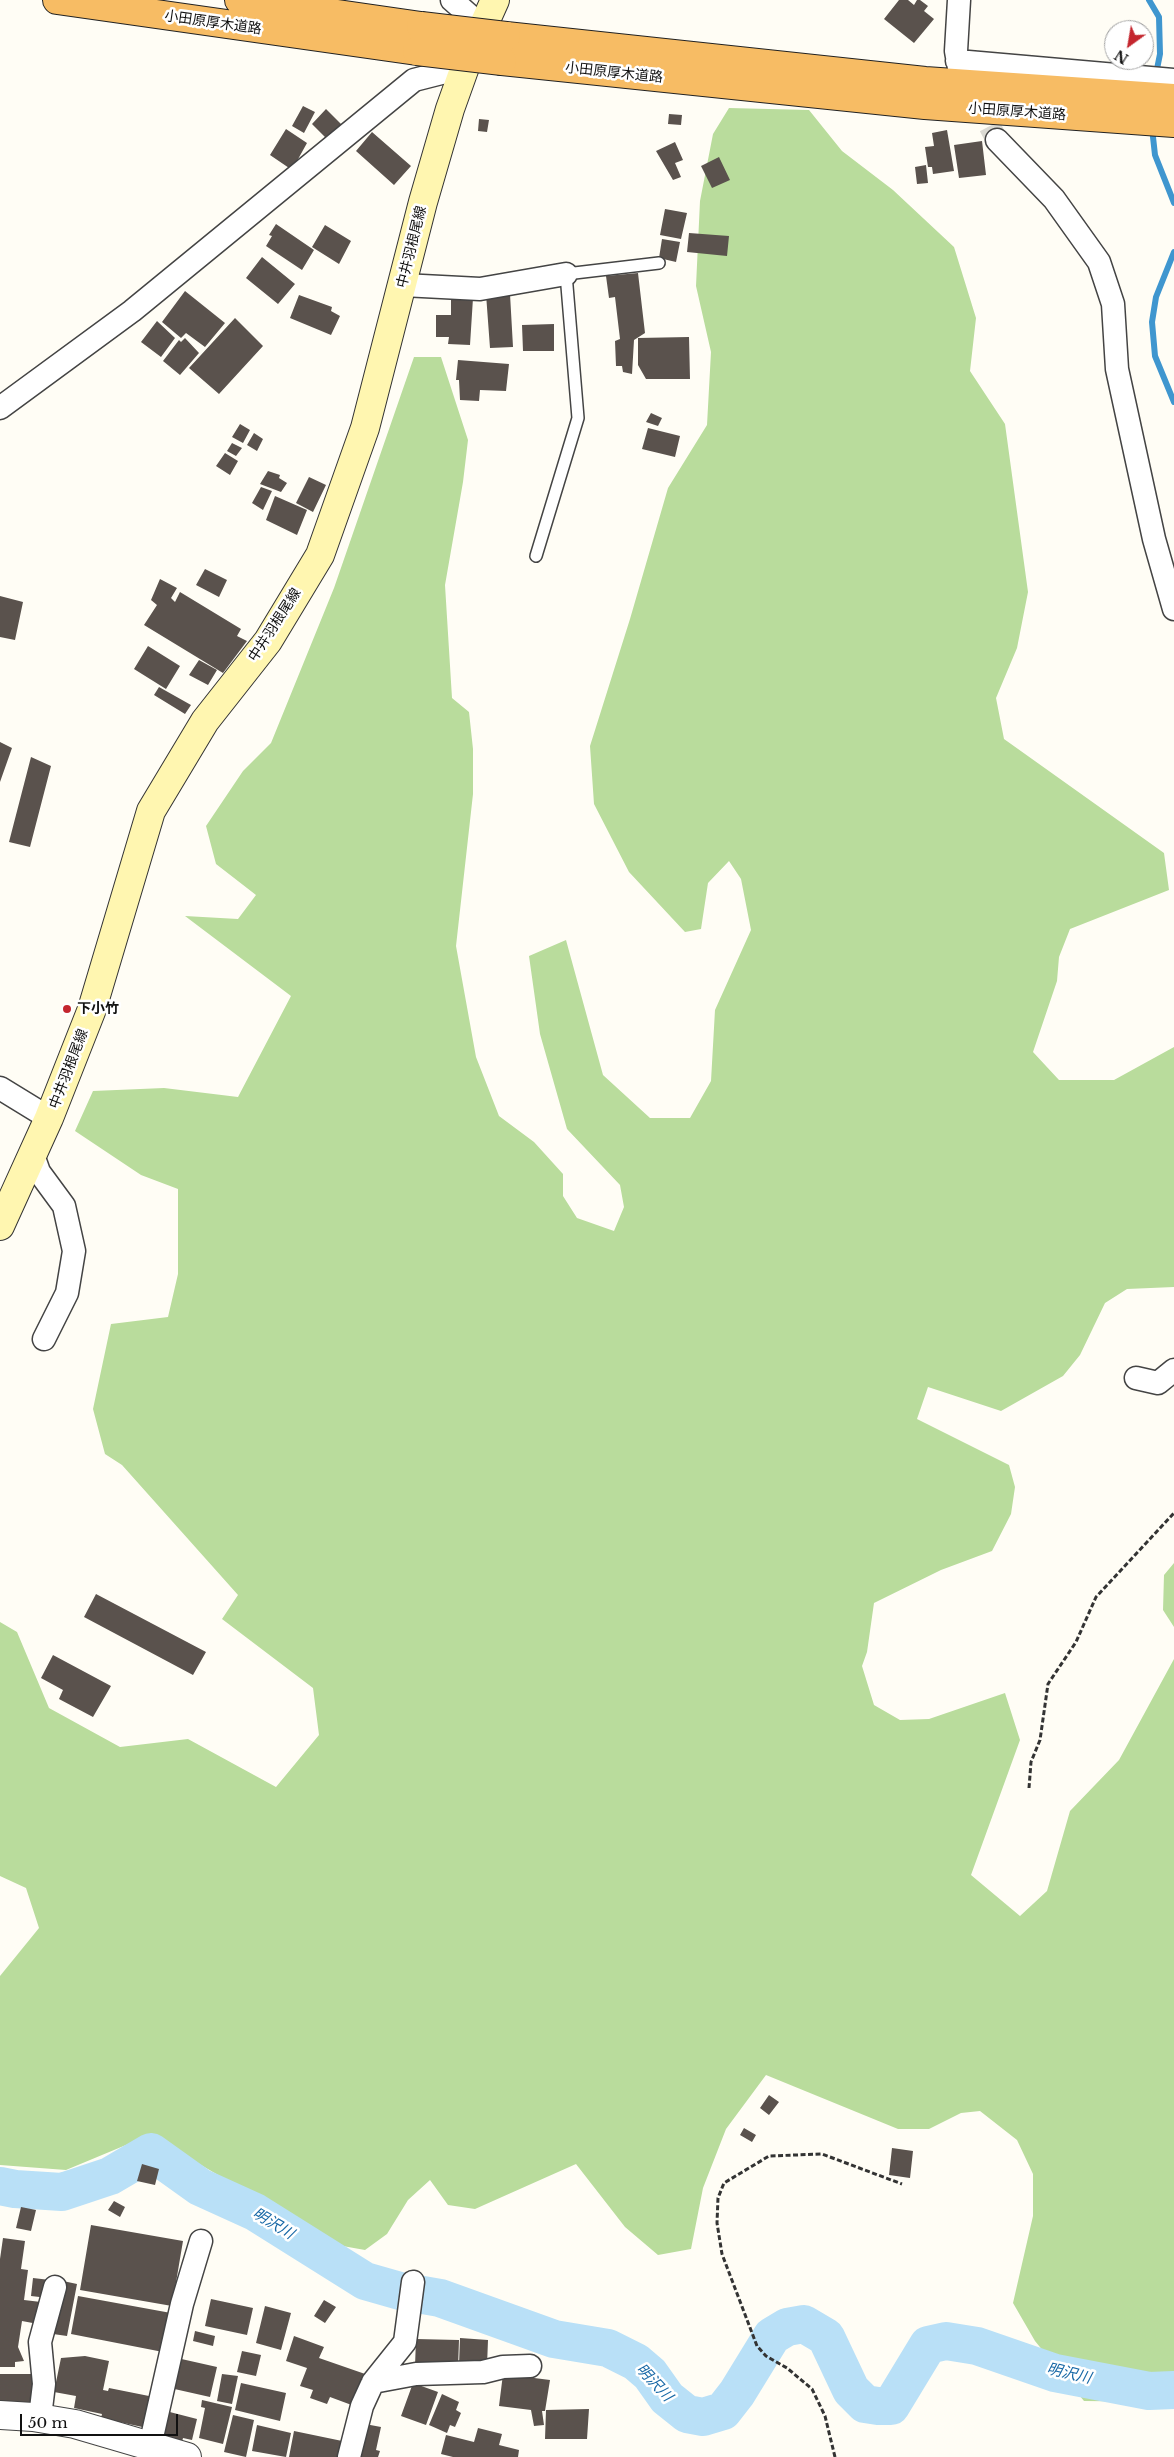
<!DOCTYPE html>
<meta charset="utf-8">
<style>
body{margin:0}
#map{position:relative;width:1174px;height:2457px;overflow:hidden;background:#fffdf5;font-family:"Libre Baskerville",serif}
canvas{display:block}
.north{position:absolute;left:1104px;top:20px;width:50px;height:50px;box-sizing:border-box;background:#fff;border:1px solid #a0a0a0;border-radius:50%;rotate:212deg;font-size:14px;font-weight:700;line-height:20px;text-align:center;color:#111}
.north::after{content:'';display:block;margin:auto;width:18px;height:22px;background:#c4262e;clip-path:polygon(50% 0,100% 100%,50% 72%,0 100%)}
.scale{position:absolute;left:20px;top:2414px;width:158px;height:22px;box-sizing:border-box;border:2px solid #111;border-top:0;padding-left:6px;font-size:15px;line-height:18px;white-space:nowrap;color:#111;-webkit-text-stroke:4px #fff;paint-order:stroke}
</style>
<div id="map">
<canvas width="1174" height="2457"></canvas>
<div class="north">N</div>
<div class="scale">50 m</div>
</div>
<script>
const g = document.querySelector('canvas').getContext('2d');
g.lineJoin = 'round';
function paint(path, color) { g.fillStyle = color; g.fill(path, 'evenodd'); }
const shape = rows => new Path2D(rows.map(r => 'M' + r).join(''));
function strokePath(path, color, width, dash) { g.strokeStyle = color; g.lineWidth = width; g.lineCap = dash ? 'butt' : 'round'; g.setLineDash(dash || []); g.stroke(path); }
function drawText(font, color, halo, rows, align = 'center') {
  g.font = font + ' "Libre Baskerville","Noto Sans JP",serif'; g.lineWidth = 5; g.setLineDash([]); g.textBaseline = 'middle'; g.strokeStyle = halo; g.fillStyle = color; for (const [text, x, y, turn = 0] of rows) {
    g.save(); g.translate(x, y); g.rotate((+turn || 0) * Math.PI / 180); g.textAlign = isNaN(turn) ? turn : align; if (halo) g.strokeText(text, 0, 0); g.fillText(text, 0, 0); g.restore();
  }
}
paint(shape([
 [729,108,809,110,842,151,893,190,954,247,976,318,970,371,1005,424,1028,592,1017,648,996,698,1004,739,1164,853,1169,890,1070,929,1059,957,1057,981,1033,1052,1059,1080,1114,1080,1174,1047,1174,1287,1127,1289,1105,1303,1080,1355,1063,1376,1001,1411,928,1387,917,1419,1009,1465,1015,1487,1011,1514,992,1551,941,1570,874,1603,867,1652,862,1666,874,1705,900,1720,929,1719,1005,1693,1020,1740,971,1875,1020,1916,1047,1891,1070,1811,1119,1760,1174,1659,1174,2402,1084,2401,1035,2341,1013,2303,1033,2216,1033,2174,1017,2140,980,2111,961,2113,929,2129,898,2129,766,2075,726,2129,703,2188,691,2249,658,2255,625,2227,576,2164,475,2209,448,2205,430,2180,408,2200,387,2234,365,2250,337,2245,150,2135,66,2170,0,2165,0,1976,39,1928,26,1888,0,1876,0,1622,17,1632,49,1708,120,1747,188,1739,276,1787,319,1735,313,1688,222,1619,238,1595,122,1465,105,1454,93,1409,111,1324,168,1317,178,1274,178,1189,141,1175,75,1131,93,1091,164,1088,238,1097,291,996,185,916,238,919,256,895,216,864,206,826,243,771,271,743,334,588,414,357,441,357,468,440,463,482,445,585,452,698,469,712,473,749,473,794,456,946,476,1057,499,1116,534,1142,563,1174,563,1196,577,1218,614,1231,624,1207,620,1185,567,1129,540,1034,529,956,566,940,603,1075,650,1118,690,1118,711,1081,715,1010,751,930,741,879,729,861,708,883,701,929,685,932,629,872,594,804,590,746,630,619,668,488,707,425,711,352,696,286,700,201,713,134],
 [1174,1563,1174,1627,1163,1610,1164,1575]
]), '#b9dc9c');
strokePath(shape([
 [1149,0,1159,17,1160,54,1156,74],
 [1152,128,1155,155,1174,203],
 [1174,252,1156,297,1152,322,1155,356,1174,402]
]), '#3f96cf', 6);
strokePath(shape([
 [0,2186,15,2189,62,2192,110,2176,151,2152,200,2187,255,2212,365,2281,400,2291,440,2298,554,2339,608,2348,636,2362,650,2374,667,2398,687,2414,703,2417,723,2411,737,2393,772,2336,787,2327,804,2324,826,2337,851,2390,865,2404,878,2406,891,2406,928,2345,946,2341,977,2346,1055,2373,1149,2391,1174,2390]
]), '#b9e0f7', 38);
paint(shape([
 [899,0,908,0,914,5,917,0,920,0,928,6,924,11,934,19,914,43,884,19],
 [303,106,315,112,304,133,292,126],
 [326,109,342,125,327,139,312,124],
 [669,114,682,115,681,125,668,124],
 [479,119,489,120,487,132,478,131],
 [286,129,307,143,292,170,270,155],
 [947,130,954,171,933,174,932,167,928,167,925,147,934,146,932,133],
 [372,132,411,166,394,185,356,151],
 [982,141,986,175,959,178,954,145],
 [675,142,683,160,675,163,681,177,673,180,656,151],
 [719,157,730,180,712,188,701,166],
 [926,165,928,183,917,184,915,167],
 [665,209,687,213,681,239,660,235],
 [276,224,314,250,302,270,266,246,272,236,269,235],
 [325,225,351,241,339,264,312,247],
 [689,233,729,236,727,256,687,252],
 [662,239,680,242,676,262,659,258],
 [262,257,295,284,278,304,246,278],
 [638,273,645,333,634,340,632,374,623,372,622,366,616,366,615,341,620,339,615,297,609,298,606,276],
 [185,291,225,323,205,347,186,333,181,338,162,322],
 [486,294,510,294,513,347,490,348],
 [299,295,332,307,331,311,340,316,331,335,290,318],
 [451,296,473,298,470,345,448,344,449,337,436,337,436,315,451,315],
 [235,318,263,346,219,394,189,368],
 [157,321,175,338,161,357,141,342],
 [554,324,554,351,523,351,522,325],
 [689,337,690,379,646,379,638,365,638,338],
 [185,338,199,353,180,375,163,361,179,340,181,342],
 [458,360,509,364,506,391,480,390,479,401,460,400,459,380,456,380],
 [651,413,662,418,658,426,646,422],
 [240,424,250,430,243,443,232,437],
 [648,428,680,436,675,457,642,449],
 [254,433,263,439,257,451,247,445],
 [232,443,242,448,236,456,227,451],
 [225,453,238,461,230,475,216,466],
 [268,471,280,475,279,478,287,483,281,492,260,484],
 [309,477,326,485,313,512,296,503],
 [261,487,272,491,263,510,252,503],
 [275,496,307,510,297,535,266,520],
 [205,569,227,580,219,597,196,585],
 [160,579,177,588,171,598,175,602,180,592,241,629,237,636,247,641,223,673,144,625,157,605,151,600],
 [0,596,23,602,15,640,0,637],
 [148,646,180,666,166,689,134,669],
 [199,660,217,670,208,685,189,675],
 [159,687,191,705,185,714,154,695],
 [0,742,12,748,0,782],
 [31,757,51,766,30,847,9,842],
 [96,1594,206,1652,193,1675,84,1617],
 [53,1655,111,1686,93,1717,59,1699,63,1690,41,1678],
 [769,2095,779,2102,769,2115,760,2108],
 [744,2128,756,2135,752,2142,740,2135],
 [892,2148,913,2151,910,2178,889,2175],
 [142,2164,159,2169,155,2185,137,2181],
 [114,2201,125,2207,120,2217,108,2210],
 [21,2207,36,2210,31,2231,16,2228],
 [91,2225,183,2241,172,2306,80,2290],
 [3,2238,25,2241,21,2269,28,2270,24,2300,41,2302,38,2324,22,2321,18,2347,24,2361,15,2362,15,2367,0,2367,0,2259],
 [33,2278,50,2280,48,2298,31,2296],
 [63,2281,77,2284,67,2336,53,2334],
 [78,2296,171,2313,163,2352,71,2334],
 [211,2299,253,2308,247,2335,205,2326],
 [324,2300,336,2307,325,2323,314,2316],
 [265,2306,291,2313,281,2350,256,2343],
 [195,2331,215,2336,213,2346,193,2341],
 [294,2336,324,2347,319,2358,368,2375,357,2407,330,2397,327,2404,310,2398,313,2390,300,2386,307,2368,286,2361],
 [460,2338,488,2340,487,2366,459,2365],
 [416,2339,459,2340,458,2368,415,2366],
 [242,2351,261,2355,256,2376,237,2372],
 [85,2356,109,2361,103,2390,108,2391,109,2388,154,2397,147,2428,101,2418,102,2414,74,2408,76,2396,54,2392,61,2358],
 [177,2358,217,2367,210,2397,170,2388],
 [0,2374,38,2374,34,2404,0,2402],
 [222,2374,238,2376,232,2404,217,2401],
 [503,2374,550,2380,545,2411,542,2411,544,2425,534,2426,531,2410,499,2406],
 [241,2383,286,2393,280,2421,235,2410],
 [413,2383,438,2392,426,2425,401,2416],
 [442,2394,459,2402,456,2410,461,2413,455,2427,450,2425,447,2433,429,2425],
 [202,2400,232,2407,223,2444,199,2438,205,2408,201,2407],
 [589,2409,587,2439,545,2439,546,2410],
 [162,2410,197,2419,192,2440,183,2438,181,2446,161,2441],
 [233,2415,254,2420,246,2457,224,2452],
 [365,2424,381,2427,376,2450,380,2451,378,2457,356,2457],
 [257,2425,291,2433,286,2457,252,2451],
 [478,2428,502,2434,499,2445,519,2450,518,2457,453,2457,441,2454,446,2435,474,2442],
 [294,2431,347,2442,344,2457,289,2457]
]), '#5a524d');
strokePath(shape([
 [974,97,997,140]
]), '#dbdad3', 22, [22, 11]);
const service = shape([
 [536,556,578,418,566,274,659,263]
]);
const minor = shape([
 [452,0,469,15,480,33],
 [957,61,1174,80],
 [959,68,956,51,959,0],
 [997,140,1054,199,1099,262,1113,304,1117,369,1154,539,1174,609],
 [403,285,480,289,566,274],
 [0,408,132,311,414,80,465,67],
 [0,1088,49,1118],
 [33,1155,39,1172,64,1206,74,1251,67,1293,44,1339],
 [1136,1378,1158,1383,1174,1370],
 [373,2382,416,2374,483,2372,503,2367,530,2366],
 [40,2417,44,2384,40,2342,55,2287],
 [150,2446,182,2304,201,2241],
 [349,2457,362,2406,373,2382,405,2342,413,2282]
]);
const tertiary = shape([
 [0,2415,33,2417,75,2424,187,2457]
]);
const secondary = shape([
 [0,1226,49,1118,92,1009,151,811,205,721,268,641,320,555,365,428,423,202,450,109,465,67,495,0]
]);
const trunk = shape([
 [57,0,417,51],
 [239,0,421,26],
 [506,36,925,81,1174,98],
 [502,61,925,105,1174,123]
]);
strokePath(service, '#444', 14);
strokePath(minor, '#444', 25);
strokePath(tertiary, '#444', 30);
strokePath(secondary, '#333', 30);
strokePath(trunk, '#222', 30);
strokePath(shape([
 [1029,1788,1031,1762,1040,1740,1048,1684,1076,1642,1096,1597,1174,1513],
 [835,2457,825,2416,812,2389,787,2368,766,2356,757,2346,722,2254,717,2223,718,2198,724,2183,769,2156,822,2154,902,2184]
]), '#333', 3, [5, 2.5]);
strokePath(service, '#fff', 11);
strokePath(minor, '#fff', 22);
strokePath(tertiary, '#fff', 28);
strokePath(secondary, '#fff6b0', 28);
strokePath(trunk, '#f7bc64', 28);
const trunkBridge = shape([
 [421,26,506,36],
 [417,51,502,61]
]);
strokePath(trunkBridge, '#222', 30, []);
strokePath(trunkBridge, '#f7bc64', 28);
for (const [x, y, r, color] of [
 [67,1009,5,"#c4262e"]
]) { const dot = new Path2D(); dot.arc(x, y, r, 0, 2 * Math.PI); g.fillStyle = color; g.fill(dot); strokePath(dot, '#fff', 2); }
drawText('14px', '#111', '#fff', [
 ["小田原厚木道路",213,23,8],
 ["小田原厚木道路",614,73,6],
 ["小田原厚木道路",1017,112,4],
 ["中井羽根尾線",412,247,-76],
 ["中井羽根尾線",275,625,-57],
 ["中井羽根尾線",69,1069,-69]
]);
drawText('bold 14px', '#111', '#fff', [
 ["下小竹",77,1009]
], 'left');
drawText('italic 15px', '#1768a6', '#fff', [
 ["明沢川",273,2224,31],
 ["明沢川",1069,2374,13],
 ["明沢川",654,2383,47]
]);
</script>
